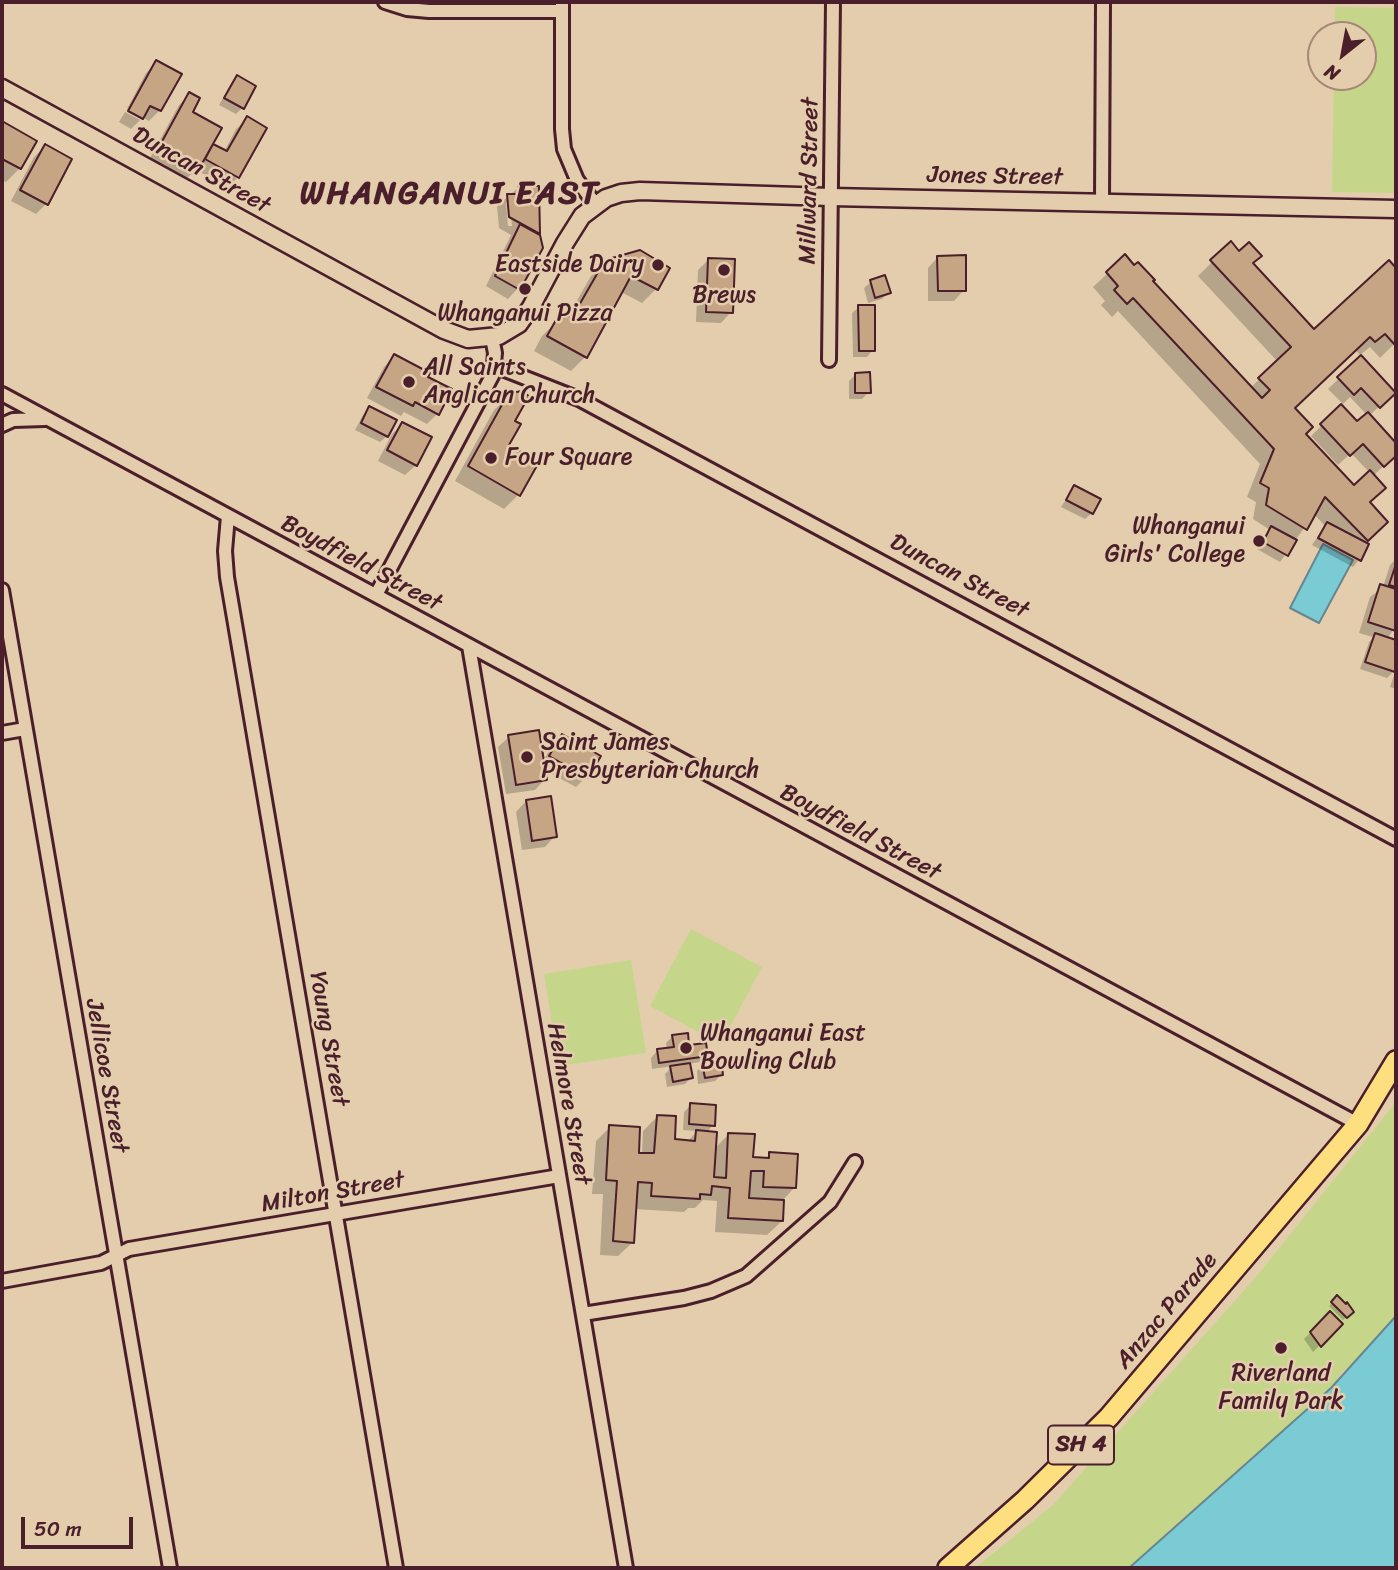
<!DOCTYPE html>
<style>
body{margin:0}
#map{position:relative;width:1398px;height:1570px;overflow:hidden;background:#e3cdac;font-family:Sriracha,sans-serif}
canvas{display:block}
.frame{position:absolute;inset:0;border:4px solid #4a1f2b;pointer-events:none}
.north{position:absolute;left:1307px;top:21px;width:70px;height:70px;box-sizing:border-box;background:#e3cdac;border:2px solid #a68778;border-radius:50%;rotate:211deg;font-size:19px;font-weight:700;line-height:28px;text-align:center;color:#4a1f2b}
.north::after{content:'';display:block;margin:auto;width:24px;height:32px;background:#4a1f2b;clip-path:polygon(50% 0,100% 100%,50% 72%,0 100%)}
.scale{position:absolute;left:21px;top:1517px;width:112px;height:32px;box-sizing:border-box;border:4px solid #4a1f2b;border-top:0;padding-left:9px;font-size:21px;line-height:24px;white-space:nowrap;color:#4a1f2b;-webkit-text-stroke:5px #e3cdac;paint-order:stroke}
</style>
<div id="map">
<canvas width="1398" height="1570"></canvas>
<div class="frame"></div>
<div class="north">N</div>
<div class="scale">50 m</div>
</div>
<script>
const g = document.querySelector('canvas').getContext('2d');
g.lineJoin = 'round';
function paint(path, color) { g.fillStyle = color; g.fill(path, 'evenodd'); }
const shape = rows => new Path2D(rows.map(r => 'M' + r).join(''));
function strokePath(path, color, width, dash) { g.strokeStyle = color; g.lineWidth = width; g.lineCap = dash ? 'butt' : 'round'; g.setLineDash(dash || []); g.stroke(path); }
function drawText(font, color, halo, rows, align = 'center') {
  g.font = font + ' Sriracha,sans-serif'; g.lineWidth = 5; g.setLineDash([]); g.textBaseline = 'middle'; g.strokeStyle = halo; g.fillStyle = color; for (const [text, x, y, turn = 0] of rows) {
    g.save(); g.translate(x, y); g.rotate((+turn || 0) * Math.PI / 180); g.textAlign = isNaN(turn) ? turn : align; if (halo) g.strokeText(text, 0, 0); g.fillText(text, 0, 0); g.restore();
  }
}
paint(shape([
 [1335,7,1396,8,1396,193,1332,192,1334,77,1363,77,1363,35,1335,35],
 [691,929,762,967,721,1044,650,1006],
 [631,960,646,1053,559,1066,544,974],
 [1396,1102,1396,1325,1343,1371,1331,1388,1147,1568,975,1568,1053,1505,1256,1277]
]), '#c5d68b');
const water = shape([
 [1323,544,1353,560,1319,623,1290,608,1323,544],
 [1396,1316,1396,1568,1129,1568,1331,1388,1396,1316]
]);
paint(water, '#7bcbd4');
strokePath(water, '#678690', 2);
paint(shape([
 [157,62,179,75,160,110,149,121,142,117,141,119,141,116,127,109,146,73],
 [237,77,242,108,236,114,219,105,231,84],
 [190,94,190,113,211,144,224,152,236,129,247,119,238,177,228,187,196,170,187,178,150,158,179,105],
 [125,112,140,120,131,129,119,122],
 [2,123,35,141,20,168,6,182,2,180],
 [45,146,46,204,36,214,11,201,34,157],
 [518,188,537,188,538,235,518,288,508,299,486,286,511,235,499,228,497,206],
 [509,199,512,226,508,226,506,203],
 [938,257,964,290,954,301,928,301,928,268],
 [1125,257,1151,281,1250,388,1278,362,1198,276,1212,262,1251,264,1314,331,1389,262,1396,271,1396,339,1394,344,1380,358,1370,347,1360,355,1355,350,1293,408,1304,434,1353,488,1370,473,1351,453,1338,465,1311,436,1341,407,1357,424,1367,415,1350,397,1343,404,1328,389,1361,357,1393,393,1369,416,1396,445,1396,454,1373,476,1369,503,1386,522,1350,557,1358,561,1353,567,1312,545,1325,526,1314,514,1280,562,1257,549,1270,530,1253,519,1256,502,1247,497,1260,464,1118,311,1112,317,1101,305,1105,301,1093,287],
 [708,260,731,312,721,323,696,322,698,270],
 [606,262,668,268,656,289,642,303,621,292,585,357,571,371,534,351,542,336,557,321,567,318,591,276],
 [871,282,889,292,882,299,868,303,864,288],
 [859,307,873,350,867,357,853,357,852,313],
 [394,356,425,378,438,413,427,424,404,412,401,416,367,398,384,367],
 [856,374,869,392,862,399,849,399,849,381],
 [509,396,512,422,506,446,536,463,518,495,504,509,455,481,494,410],
 [370,408,387,436,380,442,355,430,363,415],
 [402,424,416,465,405,475,378,461,392,434],
 [1074,487,1092,513,1085,519,1061,507],
 [1396,559,1396,626,1387,639,1396,642,1396,689,1390,687,1396,669,1387,678,1360,669,1369,642,1373,637,1359,633,1370,597,1383,587,1390,565],
 [562,736,586,777,576,787,543,769,545,779,535,790,506,794,498,747,509,737,542,763,552,746],
 [526,801,555,836,545,847,522,850,516,812],
 [673,1036,706,1055,699,1062,689,1064,691,1078,685,1084,667,1087,665,1074,673,1066,652,1069,651,1058,657,1051,667,1050,666,1043],
 [703,1065,721,1075,715,1081,698,1084,697,1071],
 [691,1105,713,1125,706,1133,714,1149,729,1134,751,1158,765,1159,770,1154,794,1188,783,1200,782,1221,767,1235,715,1232,717,1201,703,1200,695,1208,688,1208,684,1212,634,1209,633,1242,618,1256,600,1255,603,1194,592,1194,596,1141,610,1127,637,1154,642,1154,643,1131,657,1117,673,1141,687,1142,697,1131,683,1130,684,1112],
 [1337,1298,1352,1311,1343,1320,1329,1306],
 [1330,1313,1341,1324,1313,1352,1304,1339]
]), '#0003');
const building = shape([
 [156,60,182,74,161,111,150,106,143,119,128,111,156,60],
 [237,75,256,86,244,109,224,98,237,75],
 [189,92,200,98,193,112,222,128,199,169,159,147,189,92],
 [247,116,267,128,239,178,205,159,213,144,227,151,247,116],
 [2,121,37,141,21,169,2,159,2,121],
 [45,144,72,159,48,205,20,190,45,144],
 [518,186,539,186,540,234,509,217,507,194,518,194,518,186],
 [520,224,540,235,543,248,520,290,495,276,520,224],
 [1231,241,1239,251,1249,242,1262,256,1253,263,1314,329,1389,260,1396,268,1395,345,1385,334,1375,342,1370,337,1295,408,1313,427,1306,434,1354,485,1370,470,1386,488,1370,502,1388,522,1368,541,1325,497,1307,530,1266,505,1269,488,1260,483,1274,449,1133,298,1127,304,1114,290,1118,286,1106,272,1125,254,1134,265,1138,262,1155,280,1153,281,1262,398,1270,390,1258,378,1291,347,1210,260,1231,241],
 [640,250,670,268,658,290,631,276,587,358,547,336,556,320,574,314,605,260,640,250],
 [966,255,966,291,938,291,937,256,966,255],
 [708,258,735,259,733,313,706,312,708,258],
 [885,275,891,293,875,298,870,280,885,275],
 [858,305,875,305,875,351,859,351,858,305],
 [394,354,430,373,428,377,452,389,439,415,415,402,413,406,376,387,394,354],
 [1361,355,1396,393,1380,408,1361,388,1354,395,1337,377,1361,355],
 [870,372,871,393,855,393,855,373,870,372],
 [521,391,529,396,515,421,521,424,509,445,539,462,520,496,468,466,508,394,521,391],
 [1341,404,1357,421,1368,412,1396,443,1396,456,1384,467,1363,444,1350,456,1320,424,1341,404],
 [369,406,397,420,388,437,361,423,369,406],
 [402,422,432,437,417,466,387,450,402,422],
 [1074,485,1101,499,1093,514,1066,500,1074,485],
 [1327,522,1369,544,1361,561,1318,538,1327,522],
 [1271,526,1297,540,1288,556,1263,542,1271,526],
 [1396,564,1396,587,1389,585,1396,564],
 [1380,584,1396,589,1396,631,1368,622,1380,584],
 [1375,633,1396,640,1395,672,1365,662,1375,633],
 [539,730,547,780,516,785,508,735,539,730],
 [562,734,601,756,588,778,549,756,562,734],
 [551,796,557,837,532,841,526,800,551,796],
 [688,1033,689,1045,706,1043,708,1056,659,1063,657,1049,674,1047,672,1035,688,1033],
 [721,1060,723,1075,705,1078,702,1063,721,1060],
 [690,1063,693,1078,673,1082,670,1066,690,1063],
 [690,1103,716,1105,715,1126,689,1124,690,1103],
 [657,1115,676,1116,675,1139,695,1141,696,1130,717,1132,714,1177,726,1178,728,1133,755,1134,753,1157,769,1158,769,1152,798,1154,796,1188,763,1187,764,1171,751,1171,749,1198,784,1200,783,1221,728,1218,730,1188,712,1186,711,1195,700,1194,700,1199,651,1196,652,1183,638,1182,634,1243,613,1241,617,1181,606,1180,609,1125,640,1127,639,1153,654,1153,657,1115],
 [1337,1295,1346,1304,1347,1302,1354,1312,1347,1318,1331,1302,1337,1295],
 [1330,1311,1343,1324,1321,1347,1310,1332,1330,1311]
]);
paint(building, '#c5a583');
strokePath(building, '#4a1f2b', 2);
const street = shape([
 [385,2,407,9,429,11,562,11],
 [562,2,562,129,564,149,577,180,596,205],
 [1102,202,1103,2],
 [829,360,833,2],
 [495,366,579,399,1396,839],
 [2,394,1358,1124],
 [2,425,13,420,45,419],
 [228,516,225,551,227,577,396,1568],
 [2,590,170,1568],
 [376,595,493,374,495,353,492,338],
 [469,646,626,1568],
 [2,733,25,729],
 [2,1281,101,1263,129,1249,559,1176],
 [583,1314,684,1298,711,1291,746,1276,830,1202,855,1162]
]);
const secondary = shape([
 [2,88,444,330,468,339,499,336,519,324,531,307,565,243,582,216,606,198,621,193,640,191,831,197,1396,209]
]);
const primary = shape([
 [948,1568,1025,1500,1109,1417,1358,1124,1396,1061]
]);
strokePath(street, '#4a1f2b', 18);
strokePath(secondary, '#4a1f2b', 21);
strokePath(primary, '#4a1f2b', 24);
strokePath(street, '#e3cdac', 12);
strokePath(secondary, '#e3cdac', 16);
strokePath(primary, '#fedf80', 19);
for (const [x, y, r, color] of [
 [658,265,7,"#4a1f2b"],
 [724,270,7,"#4a1f2b"],
 [525,289,7,"#4a1f2b"],
 [409,382,7,"#4a1f2b"],
 [491,458,7,"#4a1f2b"],
 [1259,541,7,"#4a1f2b"],
 [527,757,7,"#4a1f2b"],
 [686,1048,7,"#4a1f2b"],
 [1281,1348,7,"#4a1f2b"]
]) { const dot = new Path2D(); dot.arc(x, y, r, 0, 2 * Math.PI); g.fillStyle = color; g.fill(dot); strokePath(dot, '#e3cdac', 2.5); }
for (const [x, y, w] of [
 [1081,1445,66]
]) { const box = new Path2D(); box.roundRect(x - w / 2, y - 19.5, w, 39, 5); g.fillStyle = '#e3cdac'; g.fill(box); strokePath(box, '#4a1f2b', 2); }
drawText('bold 23px', '#4a1f2b', null, [
 ["SH 4",1081,1445]
]);
drawText('24px', '#4a1f2b', '#e3cdac', [
 ["Duncan Street",201,171,29],
 ["Jones Street",995,177,1],
 ["Millward Street",810,181,-89],
 ["Boydfield Street",361,564,28],
 ["Duncan Street",959,577,28],
 ["Boydfield Street",860,833,28],
 ["Young Street",328,1039,80],
 ["Jellicoe Street",106,1076,80],
 ["Helmore Street",568,1104,80],
 ["Milton Street",333,1193,-10],
 ["Anzac Parade",1167,1311,-50]
]);
drawText('24px', '#4a1f2b', '#e3cdac', [
 ["Eastside Dairy",644,265,"right"],
 ["Brews",724,296,"center"],
 ["Whanganui Pizza",525,314,"center"],
 ["All Saints",423,368],
 ["Anglican Church",423,396],
 ["Four Square",505,458],
 ["Whanganui",1245,527,"right"],
 ["Girls' College",1245,555,"right"],
 ["Saint James",541,743],
 ["Presbyterian Church",541,771],
 ["Whanganui East",700,1034],
 ["Bowling Club",700,1062],
 ["Riverland",1281,1374,"center"],
 ["Family Park",1281,1402,"center"]
], 'left');
g.letterSpacing = '2px';
drawText('bold 32px', '#4a1f2b', '#e3cdac', [
 ["WHANGANUI EAST",450,195]
]);
g.letterSpacing = '0px';
</script>
